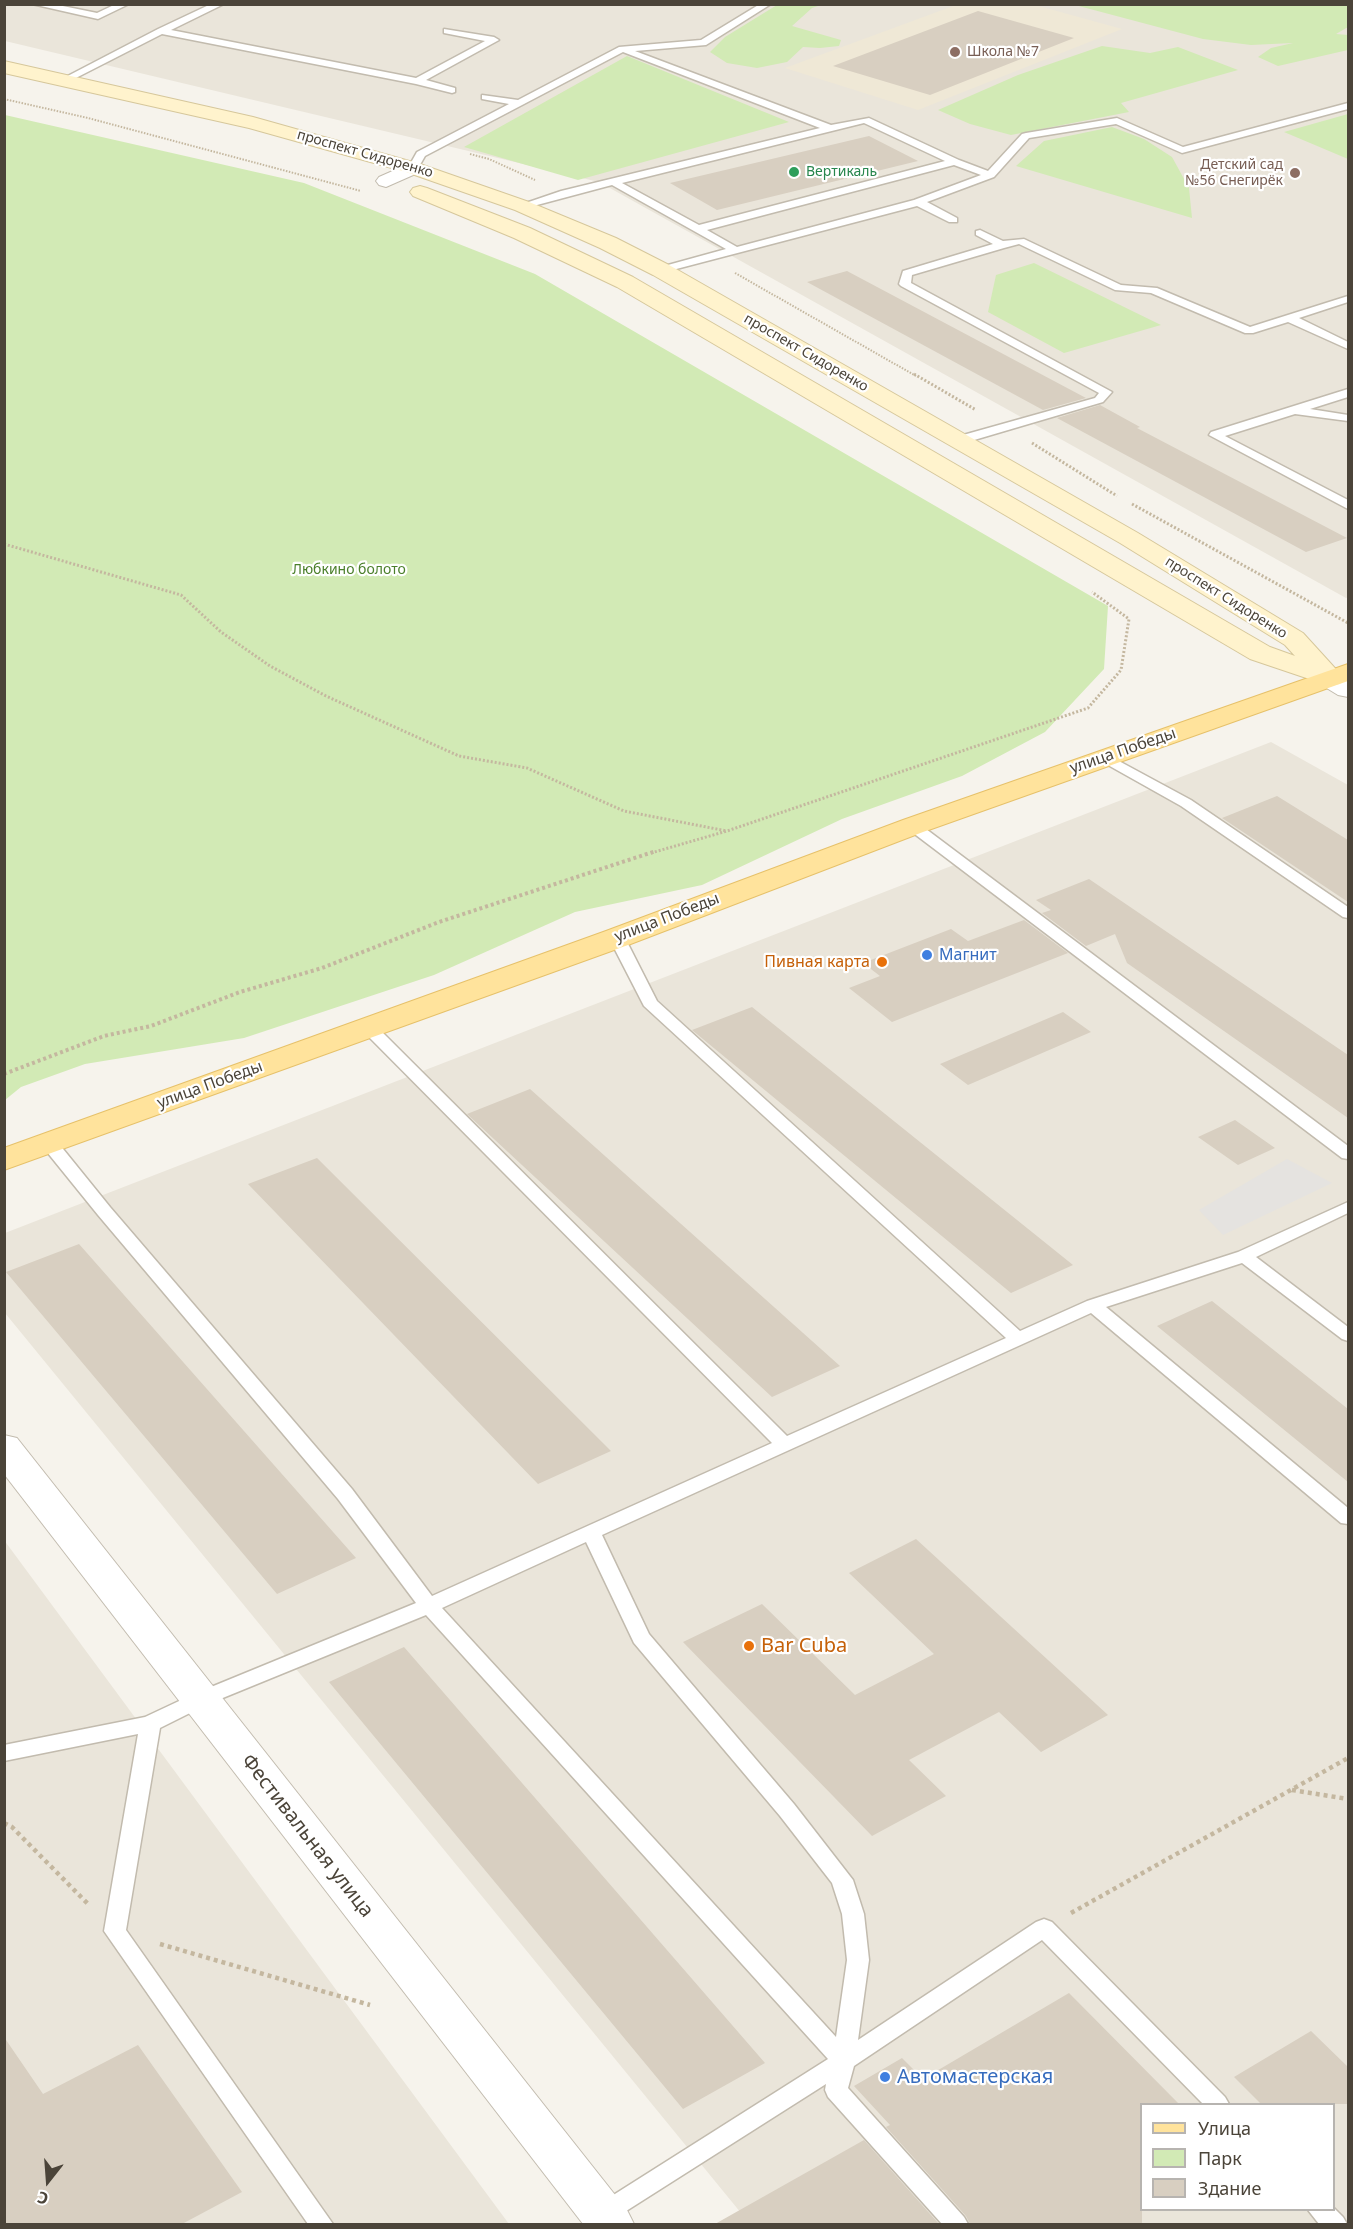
<!DOCTYPE html>
<meta charset="utf-8">
<style>
body{margin:0}
#map{position:relative;width:1353px;height:2229px;overflow:hidden;background:#f6f3ec;font-family:"Noto Sans",sans-serif}
canvas{display:block}
.frame{position:absolute;inset:0;border:6px solid #4b4439;pointer-events:none}
.legend{position:absolute;left:1140px;top:2103px;width:195px;height:108px;box-sizing:border-box;background:#fff;border:2px solid #b7b4b0;margin:0;padding:8px 10px;list-style:none;font-size:18px;color:#4b4439}
.legend li{display:flex;align-items:center;gap:12px;height:30px}
.legend b{width:30px;border:2px solid #b7b4b0}
.north{position:absolute;left:18px;top:2151px;width:60px;height:60px;-webkit-text-stroke:4px #fff;paint-order:stroke;rotate:197deg;font-size:16px;font-weight:700;line-height:24px;text-align:center;color:#4b4439}
.north::after{content:'';display:block;margin:auto;width:21px;height:27px;background:#4b4439;clip-path:polygon(50% 0,100% 100%,50% 72%,0 100%)}
</style>
<div id="map">
<canvas width="1353" height="2229"></canvas>
<div class="frame"></div>
<ul class="legend">
<li><b style="height:8px;background:#ffe39c"></b>Улица</li>
<li><b style="height:16px;background:#d2eab5"></b>Парк</li>
<li><b style="height:16px;background:#d8cfc1"></b>Здание</li>
</ul>
<div class="north">С</div>
</div>
<script>
const g = document.querySelector('canvas').getContext('2d');
g.lineJoin = 'round';
function paint(path, color) { g.fillStyle = color; g.fill(path, 'evenodd'); }
const shape = rows => new Path2D(rows.map(r => 'M' + r).join(''));
function strokePath(path, color, width, dash) { g.strokeStyle = color; g.lineWidth = width; g.lineCap = dash ? 'butt' : 'round'; g.setLineDash(dash || []); g.stroke(path); }
function drawText(font, color, halo, rows, align = 'center') {
  g.font = font + ' "Noto Sans",sans-serif'; g.lineWidth = 4.5; g.setLineDash([]); g.textBaseline = 'middle'; g.strokeStyle = halo; g.fillStyle = color; for (const [text, x, y, turn = 0] of rows) {
    g.save(); g.translate(x, y); g.rotate((+turn || 0) * Math.PI / 180); g.textAlign = isNaN(turn) ? turn : align; if (halo) g.strokeText(text, 0, 0); g.fillText(text, 0, 0); g.restore();
  }
}
paint(shape([
 [5,4,1288,4,1348,23,1348,597,1346,598,599,182,5,41],
 [1271,742,1348,785,1348,2224,750,2224,5,1313,5,1233],
 [1142,2104,1334,2104,1334,2210,1142,2210],
 [4,1540,509,2224,93,2224,5,2078]
]), '#eae5da');
paint(shape([
 [956,5,1035,5,1122,29,918,110,785,68]
]), '#efe8d6');
paint(shape([
 [777,5,821,5,812,8,792,26,841,40,839,46,820,48,803,47,787,62,757,68,727,63,710,52,725,37],
 [1075,5,1348,5,1348,27,1336,34,1348,35,1348,50,1278,66,1258,57,1271,48,1293,43,1251,45,1203,39],
 [1102,46,1150,53,1178,47,1238,70,1121,103,1129,112,1011,135,970,124,938,110,1018,75],
 [627,56,789,122,578,180,464,147],
 [1348,114,1348,159,1284,132],
 [5,115,304,183,535,274,1108,606,1104,669,1045,732,962,776,842,819,702,885,575,912,434,975,244,1038,85,1064,21,1087,5,1100],
 [1112,127,1144,139,1172,157,1189,188,1192,218,1016,166,1044,141],
 [1034,263,1161,325,1064,353,988,312,996,275]
]), '#d2eab5');
paint(shape([
 [1287,1159,1332,1183,1223,1235,1199,1210]
]), '#e5e3e0');
paint(shape([
 [978,11,1074,38,930,95,833,66],
 [869,136,918,161,717,210,670,183],
 [847,271,1086,398,1043,410,807,282],
 [1100,405,1140,427,1137,428,1347,538,1306,552,1057,418],
 [1277,796,1348,840,1348,902,1222,818],
 [1089,879,1348,1055,1348,1118,1127,963,1115,934,1086,946,1042,913,1051,910,1036,900],
 [1024,920,1068,953,892,1022,849,988,880,976,863,963,951,929,968,941],
 [752,1007,1073,1265,1011,1293,692,1030],
 [1063,1012,1091,1032,968,1085,940,1064],
 [530,1089,840,1366,772,1397,467,1114],
 [1235,1120,1275,1148,1238,1165,1198,1137],
 [317,1158,611,1451,538,1484,248,1184],
 [79,1244,356,1558,277,1594,6,1272],
 [1212,1301,1348,1409,1348,1482,1157,1326],
 [916,1539,1108,1715,1041,1752,999,1712,909,1760,946,1796,872,1836,683,1642,762,1604,855,1695,934,1654,849,1573],
 [404,1647,765,2063,683,2109,329,1682],
 [1069,1993,1179,2104,1142,2104,1142,2224,970,2224,966,2216,886,2127,890,2125,854,2086,902,2058,923,2079],
 [1311,2031,1348,2067,1348,2104,1261,2104,1234,2077],
 [4,2037,43,2094,138,2045,242,2192,182,2224,4,2224],
 [864,2140,939,2224,715,2224]
]), '#d8cfc1');
const service = shape([
 [32,4,53,4,97,13,116,4,129,4,98,19,32,4],
 [211,4,224,4,171,30,416,78,485,41,444,33,444,29,494,37,499,40,426,80,455,88,455,92,452,93,416,84,162,34,68,82,60,80,158,29,211,4],
 [760,4,771,4,706,45,635,51,831,125,869,118,959,160,988,171,1022,134,1026,133,1117,118,1183,147,1348,103,1348,109,1182,153,1116,124,1029,138,994,177,927,202,957,218,957,222,949,222,917,206,661,273,657,272,657,268,726,249,612,185,522,209,517,206,561,191,820,128,623,52,425,156,417,170,408,168,417,152,509,104,482,99,482,95,518,100,619,47,701,40,760,4],
 [864,123,945,161,699,225,622,183,864,123],
 [954,165,981,175,914,200,737,247,707,230,954,165],
 [980,230,1003,241,1024,239,1121,285,1157,288,1250,327,1348,296,1348,302,1299,318,1348,342,1348,349,1288,322,1253,333,1245,333,1151,293,1115,290,1019,244,1004,248,912,275,911,283,1112,392,1103,402,964,443,956,443,956,437,1095,398,1099,393,901,286,899,284,903,271,993,244,976,235,976,231,980,230],
 [1348,389,1348,397,1310,409,1348,415,1348,421,1295,414,1225,436,1348,500,1348,509,1209,435,1211,432,1348,389],
 [1104,753,1191,800,1348,907,1348,918,1343,917,1181,806,1099,760,1097,757,1104,753],
 [913,822,918,823,1348,1146,1348,1159,1342,1158,908,829,906,826,913,822],
 [617,933,625,938,657,1001,1020,1331,1087,1301,1238,1252,1348,1202,1348,1213,1256,1257,1348,1327,1348,1341,1342,1339,1242,1263,1106,1307,1348,1508,1348,1524,1341,1523,1091,1313,602,1535,649,1634,794,1804,853,1880,864,1914,869,1960,858,2040,1036,1922,1044,1919,1052,1922,1225,2097,1229,2104,1203,2104,1042,1940,854,2066,848,2088,964,2217,968,2224,942,2224,828,2097,825,2090,826,2084,612,2220,604,2223,596,2220,592,2213,596,2206,828,2059,426,1615,208,1704,160,1728,126,1930,333,2224,308,2224,104,1931,138,1734,4,1761,4,1745,145,1717,194,1694,416,1603,338,1499,98,1215,43,1147,41,1143,43,1139,55,1139,110,1207,352,1489,432,1596,772,1443,362,1030,360,1027,362,1024,374,1024,787,1436,1006,1338,644,1006,609,938,617,933],
 [586,1542,634,1643,780,1816,832,1883,842,1914,847,1960,836,2037,442,1608,586,1542],
 [1334,2208,1343,2217,1347,2224,1319,2224,1308,2210,1334,2210,1334,2208]
]);
const minor = shape([
 [4,1435,17,1438,627,2210,634,2224,583,2224,4,1474,4,1435]
]);
const tertiary = shape([
 [413,162,420,164,423,168,420,172,386,187,379,185,376,181,379,177,413,162],
 [1330,670,1348,678,1348,697,1338,695,1320,684,1316,678,1320,672,1330,670]
]);
const secondary = shape([
 [4,61,253,117,420,164,529,202,616,238,669,265,1138,533,1303,633,1344,678,1340,684,1330,686,1250,659,617,287,514,238,413,196,410,192,413,188,420,186,427,188,530,228,633,277,1270,647,1295,656,1285,645,1120,543,653,275,600,248,515,210,406,172,249,128,4,73,4,61]
]);
const primary = shape([
 [1348,664,1348,681,923,832,628,945,4,1170,4,1148,606,931,903,820,1348,664]
]);
strokePath(service, '#c2bbae', 3);
strokePath(minor, '#c2bbae', 2);
strokePath(tertiary, '#c2bbae', 2);
strokePath(secondary, '#d6c79b', 2);
strokePath(primary, '#e6c16a', 2);
strokePath(shape([
 [4,99,88,118,361,191],
 [470,154,489,159,535,180],
 [735,273,916,376]
]), '#c4b79f', 2, [1.5, 1.5]);
strokePath(shape([
 [914,374,976,410],
 [1032,443,1117,496],
 [1132,504,1348,623],
 [4,544,181,595,221,632,270,666,326,696,459,756,527,768,624,811,727,831],
 [651,853,727,831,1088,708,1121,670,1129,619,1092,592]
]), '#c4b79f', 3, [2, 2]);
strokePath(shape([
 [4,1074,104,1036,151,1026,240,992,322,968,439,922,656,851]
]), '#c4b79f', 4, [3, 3]);
strokePath(shape([
 [1292,1790,1348,1799],
 [4,1823,12,1827,88,1904],
 [1071,1913,1348,1758],
 [160,1944,370,2005]
]), '#c4b79f', 4.5, [4, 4]);
paint(service, '#fff');
paint(minor, '#fff');
paint(tertiary, '#fff');
paint(secondary, '#fff3cd');
paint(primary, '#ffe39c');
for (const [x, y, r, color] of [
 [955,52,6,"#8d6e63"],
 [794,172,6,"#2e9e5b"],
 [1295,173,6,"#8d6e63"],
 [927,955,6,"#3f7fe0"],
 [882,962,6,"#e8710a"],
 [749,1646,6,"#e8710a"],
 [885,2077,6,"#3f7fe0"]
]) { const dot = new Path2D(); dot.arc(x, y, r, 0, 2 * Math.PI); g.fillStyle = color; g.fill(dot); strokePath(dot, '#fff', 2); }
drawText('14px', '#785e54', '#fff', [
 ["Школа №7",967,52],
 ["Детский сад",1283,165,"right"],
 ["№56 Снегирёк",1283,181,"right"]
], 'left');
drawText('14px', '#4b4439', '#fff', [
 ["проспект Сидоренко",365,154,16],
 ["проспект Сидоренко",806,353,30],
 ["проспект Сидоренко",1226,598,32]
]);
drawText('14px', '#27864d', '#fff', [
 ["Вертикаль",806,172]
], 'left');
drawText('14px', '#4a7f2a', '#fff', [
 ["Любкино болото",349,570]
]);
drawText('16px', '#4b4439', '#fff', [
 ["улица Победы",1123,751,-19],
 ["улица Победы",667,918,-21],
 ["улица Победы",210,1085,-20]
]);
drawText('16px', '#366cbe', '#fff', [
 ["Магнит",939,955]
], 'left');
drawText('16px', '#c56008', '#fff', [
 ["Пивная карта",870,962]
], 'right');
drawText('20px', '#c56008', '#fff', [
 ["Bar Cuba",761,1646]
], 'left');
drawText('20px', '#4b4439', '#fff', [
 ["Фестивальная улица",307,1836,52]
]);
drawText('20px', '#366cbe', '#fff', [
 ["Автомастерская",897,2077]
], 'left');
</script>
